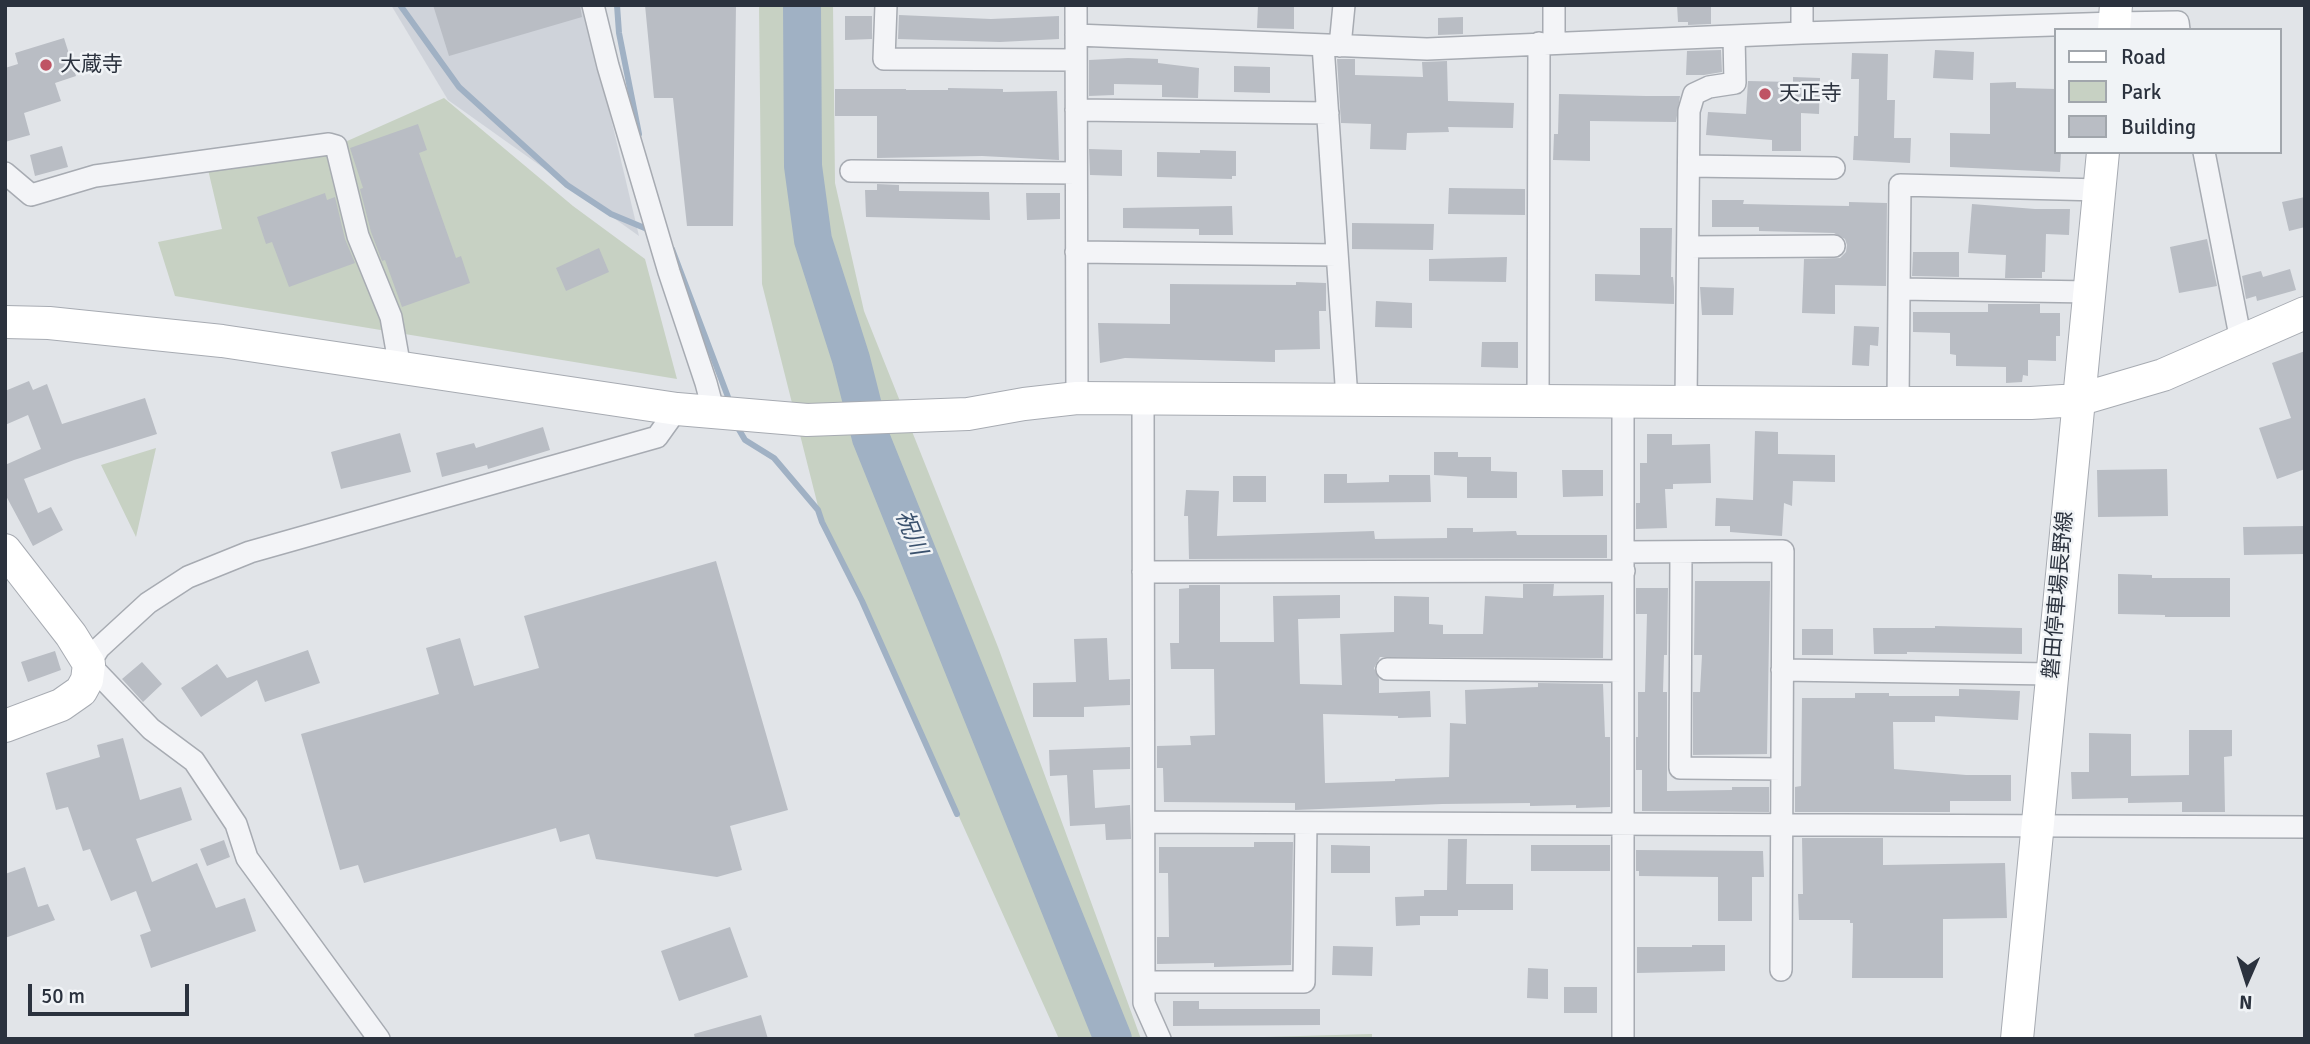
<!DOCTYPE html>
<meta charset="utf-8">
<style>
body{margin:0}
#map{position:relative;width:2310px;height:1044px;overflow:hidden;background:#e1e4e8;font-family:Signika,sans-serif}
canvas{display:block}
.frame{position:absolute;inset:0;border:7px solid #2b323e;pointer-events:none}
.legend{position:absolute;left:2054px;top:28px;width:228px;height:126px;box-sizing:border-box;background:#f0f3f6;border:2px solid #a1a6ac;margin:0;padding:9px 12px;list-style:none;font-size:21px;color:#2b323e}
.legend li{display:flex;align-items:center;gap:14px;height:35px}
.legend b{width:35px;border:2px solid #a1a6ac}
.north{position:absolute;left:2212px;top:946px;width:70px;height:70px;-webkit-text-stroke:5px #f0f3f6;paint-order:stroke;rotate:183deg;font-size:19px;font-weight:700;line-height:28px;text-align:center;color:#2b323e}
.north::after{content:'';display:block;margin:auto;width:24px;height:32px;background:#2b323e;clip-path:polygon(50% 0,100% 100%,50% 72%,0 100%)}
.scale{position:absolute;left:28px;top:984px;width:161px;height:32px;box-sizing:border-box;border:4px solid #2b323e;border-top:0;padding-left:9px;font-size:21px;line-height:24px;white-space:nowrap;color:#2b323e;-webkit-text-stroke:5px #f0f3f6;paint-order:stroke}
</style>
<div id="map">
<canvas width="2310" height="1044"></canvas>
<div class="frame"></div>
<ul class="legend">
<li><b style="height:9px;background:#fff"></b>Road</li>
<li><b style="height:19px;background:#c7d1c3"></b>Park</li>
<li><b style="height:19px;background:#b9bdc4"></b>Building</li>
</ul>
<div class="north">N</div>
<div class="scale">50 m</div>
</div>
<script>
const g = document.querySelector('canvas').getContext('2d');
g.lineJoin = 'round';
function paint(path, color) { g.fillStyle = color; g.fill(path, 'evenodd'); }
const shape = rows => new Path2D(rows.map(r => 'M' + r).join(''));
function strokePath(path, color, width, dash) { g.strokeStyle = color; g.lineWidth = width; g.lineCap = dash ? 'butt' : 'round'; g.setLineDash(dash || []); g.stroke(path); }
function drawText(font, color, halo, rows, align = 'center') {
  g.font = font + ' Signika,"Noto Sans JP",sans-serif'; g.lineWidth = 5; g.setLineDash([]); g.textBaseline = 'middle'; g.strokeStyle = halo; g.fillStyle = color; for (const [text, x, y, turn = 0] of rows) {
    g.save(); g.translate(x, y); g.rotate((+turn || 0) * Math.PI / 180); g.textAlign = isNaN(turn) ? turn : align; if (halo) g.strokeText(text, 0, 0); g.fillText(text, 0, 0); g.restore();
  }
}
paint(shape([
 [391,5,584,5,639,236,448,100]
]), '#cfd3da');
paint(shape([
 [759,5,833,5,835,183,864,311,998,647,1141,1039,1059,1039,849,572,822,522,762,284],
 [444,98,573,206,645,259,677,379,175,296,158,242,222,229,206,161,336,146],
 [156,448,136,537,101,465],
 [1372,1034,1372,1039,1192,1039]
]), '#c7d1c3');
strokePath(shape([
 [400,5,459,87,567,185,611,214,647,229],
 [617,5,619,33,639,134],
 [672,249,728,397],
 [738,428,745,440,774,458,818,510,822,522,862,601,957,814]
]), '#a0b1c4', 6);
strokePath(shape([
 [802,5,803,166,813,240,851,359,871,438,1113,1039]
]), '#a0b1c4', 38);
paint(shape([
 [433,5,580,5,582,17,449,56],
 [645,5,736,5,733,226,687,226,673,98,654,98],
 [1258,5,1294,5,1294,29,1257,28],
 [1677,5,1711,5,1711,24,1688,25,1688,22,1678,22],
 [899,15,991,19,1059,16,1059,39,1000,42,898,39],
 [845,16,872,16,872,39,845,40],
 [1463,17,1463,34,1438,35,1438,18],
 [64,38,76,76,55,83,61,101,24,113,30,135,5,142,5,68,18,64,15,53],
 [1721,50,1722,72,1704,75,1686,75,1687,51],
 [1935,50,1974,52,1973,80,1933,78],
 [1852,53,1888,54,1887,100,1895,100,1894,138,1911,138,1910,163,1853,160,1854,136,1858,136,1859,79,1851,79],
 [1128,58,1158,59,1158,63,1199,68,1198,98,1162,97,1162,85,1114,84,1114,95,1089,96,1089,60],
 [1337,59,1355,59,1355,75,1423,77,1422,62,1447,61,1448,101,1514,103,1513,128,1448,127,1449,132,1407,133,1406,150,1370,149,1371,124,1341,123],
 [1234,66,1270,67,1270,93,1234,92],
 [1793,77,1820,78,1819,114,1801,113,1801,151,1772,151,1772,140,1706,135,1708,112,1746,114,1748,81,1793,82],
 [2016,82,2016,88,2056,89,2056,152,2061,152,2060,172,1950,167,1950,133,1990,134,1990,83],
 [948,88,1003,89,1003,92,1057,91,1059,160,982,156,877,158,877,116,835,116,835,89,906,89,906,90,948,90],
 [1559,94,1646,96,1680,96,1676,122,1590,121,1590,161,1553,160,1554,134,1558,134],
 [418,124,427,150,419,153,456,258,461,256,470,283,402,307,385,260,382,261,371,232,360,189,363,188,350,148],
 [62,146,68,167,35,176,30,155],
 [1089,149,1122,150,1122,176,1090,175],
 [1200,150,1236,151,1236,176,1232,176,1232,179,1157,177,1157,152,1200,153],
 [877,184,899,185,899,191,989,192,990,220,866,217,865,190,877,190],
 [1449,188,1525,189,1525,215,1448,214],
 [325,193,327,200,335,197,345,239,355,263,289,287,272,242,266,244,257,217],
 [1026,193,1060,193,1060,219,1027,220],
 [2305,197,2305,227,2289,231,2282,202],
 [1712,200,1744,200,1743,204,1791,205,1849,206,1849,202,1887,203,1886,286,1835,285,1835,314,1802,313,1804,259,1840,258,1846,252,1847,245,1845,239,1834,233,1759,231,1759,227,1712,227],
 [1972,204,2035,209,2070,209,2069,235,2046,234,2045,272,2042,272,2042,278,2005,278,2006,255,1968,253],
 [1232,206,1233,235,1199,235,1199,229,1123,228,1123,208],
 [1352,223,1434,224,1433,250,1352,249],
 [1640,228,1672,228,1671,277,1673,277,1674,287,1674,304,1595,301,1595,274,1640,275],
 [2207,239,2217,286,2179,293,2170,247],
 [599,248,609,272,566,291,556,268],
 [1913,252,1959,252,1959,277,1912,276],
 [1507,257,1506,282,1429,281,1429,259],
 [2290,269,2296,290,2257,301,2256,296,2246,299,2242,276,2261,271,2263,277],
 [1296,282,1326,283,1326,311,1319,311,1320,349,1275,350,1275,362,1125,358,1100,363,1098,323,1170,324,1170,284,1296,285],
 [1700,287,1734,288,1733,315,1702,315],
 [1376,301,1412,303,1412,328,1375,327],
 [1988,304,2040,304,2040,313,2060,313,2060,336,2056,336,2056,361,2028,360,2028,376,2023,375,2022,382,2006,383,2006,367,1956,366,1956,355,1950,354,1950,333,1913,332,1913,312,1988,312],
 [1854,326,1879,327,1878,346,1870,345,1869,366,1852,365],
 [1482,342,1518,342,1518,368,1481,367],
 [2305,351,2305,469,2277,479,2259,428,2291,418,2272,363],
 [29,381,33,390,47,384,62,424,145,398,157,434,74,460,24,479,38,513,51,507,63,530,33,546,5,494,5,465,41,449,28,415,5,425,5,391],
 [543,427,550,450,488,469,487,465,442,477,436,453,474,443,476,448],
 [1755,431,1778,432,1778,454,1835,455,1835,482,1793,481,1792,506,1784,503,1782,536,1730,532,1730,526,1715,526,1716,498,1753,500],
 [400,433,411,472,341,489,331,452],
 [1647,434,1672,434,1672,445,1710,444,1711,483,1673,484,1673,489,1665,489,1667,528,1636,529,1636,503,1640,503,1640,463,1647,463],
 [1434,452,1458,452,1458,457,1491,457,1491,471,1517,472,1517,498,1467,498,1467,477,1434,475],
 [2167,469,2168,516,2098,517,2097,470],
 [1562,470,1603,470,1603,496,1563,497],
 [1324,474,1347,474,1347,483,1389,482,1389,475,1430,475,1431,502,1324,503],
 [1233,476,1266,476,1266,502,1233,502],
 [1186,490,1219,491,1217,536,1374,531,1375,539,1447,538,1447,528,1473,528,1473,532,1516,531,1517,535,1607,535,1607,558,1189,559,1188,516,1184,516],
 [2305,526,2305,554,2244,555,2243,527],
 [716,561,788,810,730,826,742,870,717,877,596,859,589,834,560,842,556,828,364,883,358,865,340,870,301,734,439,694,426,648,460,638,474,686,539,668,524,616],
 [2118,574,2152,575,2152,578,2230,578,2230,617,2165,617,2165,615,2118,614],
 [1695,581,1770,581,1767,754,1693,755,1693,692,1700,692,1702,655,1694,655],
 [1523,584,1554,584,1553,596,1604,595,1603,658,1380,657,1374,668,1379,679,1379,693,1430,691,1431,717,1398,718,1398,716,1323,714,1325,783,1395,781,1395,779,1449,777,1450,723,1466,724,1465,690,1538,687,1538,683,1603,684,1605,737,1610,737,1610,807,1576,808,1576,805,1530,806,1530,803,1442,804,1295,810,1295,803,1164,802,1163,768,1157,768,1157,746,1191,745,1190,736,1215,735,1214,669,1171,669,1170,643,1179,643,1179,589,1189,588,1189,585,1220,585,1220,642,1274,642,1273,596,1340,595,1340,618,1298,619,1300,684,1342,685,1340,634,1394,632,1394,596,1429,597,1429,624,1443,625,1443,634,1483,634,1485,596,1523,598],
 [1636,588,1668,588,1667,655,1664,655,1663,692,1667,692,1667,791,1732,790,1732,787,1769,787,1769,812,1642,811,1642,770,1636,770,1636,737,1638,737,1638,692,1645,692,1647,614,1636,614],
 [1935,626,2022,628,2022,654,1907,652,1907,654,1874,654,1873,628,1935,628],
 [1802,629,1833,629,1833,655,1802,655],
 [1107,638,1109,680,1130,679,1130,705,1084,707,1084,717,1033,717,1033,683,1076,682,1074,639],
 [308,650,320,683,265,702,257,680,201,717,181,688,217,664,227,678],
 [55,651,61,670,28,682,21,662],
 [142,662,162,684,143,702,122,679],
 [1959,689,2020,691,2018,720,1935,716,1935,722,1893,722,1894,769,1966,775,2011,775,2011,801,1950,801,1950,812,1795,812,1795,787,1801,786,1802,698,1855,698,1855,693,1889,693,1889,696,1959,696],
 [2189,730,2232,730,2232,756,2224,757,2225,812,2182,812,2182,802,2128,803,2128,798,2072,799,2071,772,2089,772,2089,733,2131,734,2131,776,2189,775],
 [123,738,140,800,181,787,192,820,136,839,152,882,197,863,216,908,245,898,256,931,151,968,140,935,151,931,136,891,111,901,90,849,83,851,68,807,56,810,46,773,100,757,97,745],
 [1130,747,1130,769,1093,770,1095,808,1130,805,1131,839,1106,840,1105,824,1070,826,1067,775,1050,776,1049,750],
 [1802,838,1883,838,1883,865,2005,863,2007,918,1943,919,1943,978,1852,978,1853,923,1850,923,1850,920,1799,920,1798,894,1803,894],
 [1448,839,1467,839,1466,884,1513,884,1513,910,1458,910,1458,916,1420,916,1420,925,1396,926,1395,897,1424,896,1424,890,1447,890],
 [224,840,230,857,207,866,200,849],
 [1254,842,1293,842,1291,965,1214,967,1214,963,1157,964,1157,937,1169,937,1168,873,1159,873,1159,847,1254,847],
 [1331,845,1370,846,1370,873,1331,873],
 [1531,845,1610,845,1610,871,1531,871],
 [1636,850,1763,851,1764,877,1752,877,1752,921,1718,921,1718,877,1639,876,1639,871,1636,871],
 [25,867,38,907,48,904,55,920,5,938,5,874],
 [730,927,748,977,679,1001,661,951],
 [1692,945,1725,945,1725,971,1637,973,1637,947,1692,947],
 [1333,946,1373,947,1372,976,1332,975],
 [1528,968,1548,969,1548,999,1527,998],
 [1564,987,1597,987,1597,1013,1564,1013],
 [1173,1001,1199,1001,1199,1009,1320,1009,1320,1025,1173,1026],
 [761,1015,768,1039,695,1039,694,1034]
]), '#b9bdc4');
const street = shape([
 [593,5,608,66,669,272,706,383,714,413],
 [886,5,884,59,1076,60],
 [1076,5,1077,398],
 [1802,5,1802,33],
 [1076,35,1427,49,1802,33,2115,23,2178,22,2179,30],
 [1554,43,1554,5],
 [1323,45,1347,399],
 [1340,46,1344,5],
 [1076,110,1328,113],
 [2204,152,2241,341],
 [1689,166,1834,168],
 [851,171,1076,173],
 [5,173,31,195,95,176,329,144,336,146,358,236,391,317,400,368],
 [1688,247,1834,246],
 [1076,252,1337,255],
 [1900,289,2091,292],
 [1143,398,1144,1003,1160,1039],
 [1538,400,1539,43],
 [1686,401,1689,111,1694,94,1709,87,1735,83,1734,36],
 [1898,402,1900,185,2100,190],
 [1624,552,1783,551,1781,970],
 [1681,552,1680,768,1782,769],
 [1143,572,1624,571],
 [1387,669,1623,671],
 [1782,670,2052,674],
 [1144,822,2305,827],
 [1144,982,1304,982,1306,823],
 [379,1039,247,858,236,824,194,761,151,729,89,664,99,648,148,603,188,577,250,552,657,437,677,409],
 [1623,1039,1623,401]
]);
const secondary = shape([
 [2114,30,2116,5],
 [5,322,49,323,222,341,677,409,807,420,968,414,1024,404,1077,398,1844,403,2031,403,2078,400,2163,375,2305,313],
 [5,550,71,635,89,664,87,680,81,691,61,705,5,726],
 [2017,1039,2103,152]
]);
strokePath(street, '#a7abb2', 24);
strokePath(secondary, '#a7abb2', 34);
strokePath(street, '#f3f4f7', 21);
strokePath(secondary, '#fff', 32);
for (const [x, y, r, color] of [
 [46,65,7,"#bf5464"],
 [1765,94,7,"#bf5464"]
]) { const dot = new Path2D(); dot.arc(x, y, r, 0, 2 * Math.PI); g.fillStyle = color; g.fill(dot); strokePath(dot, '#f0f3f6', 2.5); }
drawText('21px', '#2b323e', '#f0f3f6', [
 ["大蔵寺",60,65],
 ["天正寺",1779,94]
], 'left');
drawText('21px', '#2b323e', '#f0f3f6', [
 ["磐田停車場長野線",2059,595,-85]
]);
drawText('italic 23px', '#3a516d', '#f0f3f6', [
 ["祝川",910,533,68]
]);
</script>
